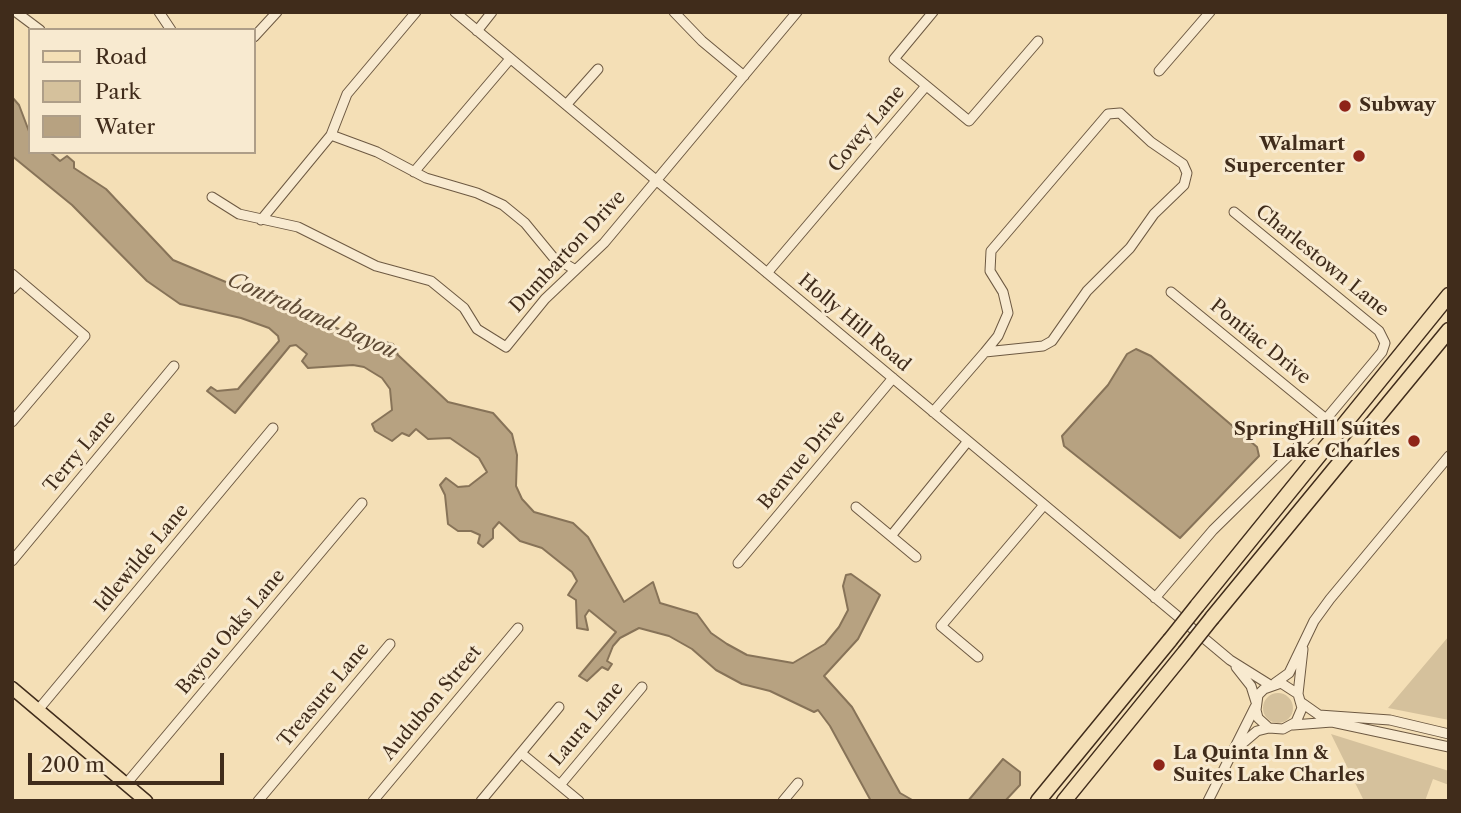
<!DOCTYPE html>
<style>
body{margin:0}
#map{position:relative;width:1461px;height:813px;overflow:hidden;background:#f4dfb6;font-family:"Libre Caslon Text",serif}
canvas{display:block}
.frame{position:absolute;inset:0;border:14px solid #402c1b;pointer-events:none}
.legend{position:absolute;left:28px;top:28px;width:228px;height:126px;box-sizing:border-box;background:#f8ead0;border:2px solid #ae9e88;margin:0;padding:9px 12px;list-style:none;font-size:21px;color:#402c1b}
.legend li{display:flex;align-items:center;gap:14px;height:35px}
.legend b{width:35px;border:2px solid #ae9e88}
.scale{position:absolute;left:28px;top:753px;width:196px;height:32px;box-sizing:border-box;border:4px solid #402c1b;border-top:0;padding-left:9px;font-size:21px;line-height:24px;white-space:nowrap;color:#402c1b;-webkit-text-stroke:5px #f8ead0;paint-order:stroke}
</style>
<div id="map">
<canvas width="1461" height="813"></canvas>
<div class="frame"></div>
<ul class="legend">
<li><b style="height:9px;background:#f4dfb6"></b>Road</li>
<li><b style="height:19px;background:#d5c19c"></b>Park</li>
<li><b style="height:19px;background:#b7a281"></b>Water</li>
</ul>
<div class="scale">200 m</div>
</div>
<script>
const g = document.querySelector('canvas').getContext('2d');
g.lineJoin = 'round';
function paint(path, color) { g.fillStyle = color; g.fill(path, 'evenodd'); }
const shape = rows => new Path2D(rows.map(r => 'M' + r).join(''));
function strokePath(path, color, width, dash) { g.strokeStyle = color; g.lineWidth = width; g.lineCap = dash ? 'butt' : 'round'; g.setLineDash(dash || []); g.stroke(path); }
function drawText(font, color, halo, rows, align = 'center') {
  g.font = font + ' "Libre Caslon Text",serif'; g.lineWidth = 6; g.setLineDash([]); g.textBaseline = 'middle'; g.strokeStyle = halo; g.fillStyle = color; for (const [text, x, y, turn = 0] of rows) {
    g.save(); g.translate(x, y); g.rotate((+turn || 0) * Math.PI / 180); g.textAlign = isNaN(turn) ? turn : align; if (halo) g.strokeText(text, 0, 0); g.fillText(text, 0, 0); g.restore();
  }
}
paint(shape([
 [1449,636,1449,720,1388,708],
 '1263 708a15 15 0 1 1 30 0a15 15 0 1 1-30 0Z',
 [1331,734,1449,771,1449,785,1433,779,1425,801,1364,801]
]), '#d5c19c');
const water = shape([
 [12,97,19,105,30,134,30,152,50,152,60,161,67,156,74,162,74,168,106,189,173,260,346,332,393,344,398,355,448,402,493,413,512,434,517,455,516,486,522,499,534,512,573,523,588,537,624,602,653,582,660,603,697,614,711,633,727,644,747,655,793,663,825,644,839,627,848,610,843,586,846,575,851,574,875,591,880,595,858,639,824,676,852,707,900,793,914,801,871,801,830,726,818,710,814,712,770,691,742,684,716,670,692,649,669,636,639,628,620,638,613,646,607,661,612,664,608,670,602,667,587,681,579,676,616,632,589,610,585,616,588,630,577,628,576,600,568,595,577,581,572,572,542,548,520,541,499,522,493,529,493,538,483,547,478,543,480,535,471,531,458,531,448,524,445,495,440,485,446,478,458,487,469,486,487,472,479,458,450,438,428,439,416,429,409,436,402,433,392,441,375,431,372,424,392,410,390,389,382,378,364,367,353,365,308,368,302,361,307,354,296,345,290,346,235,413,207,391,211,387,217,391,238,389,279,341,278,336,269,328,241,318,180,304,147,281,72,205,12,156,12,97],
 [1136,349,1151,356,1257,447,1259,456,1180,538,1064,446,1062,436,1108,385,1127,354,1136,349],
 [1003,759,1020,772,1020,785,1005,801,968,801,1003,759]
]);
paint(water, '#b7a281');
strokePath(water, '#877358', 2);
const minor = shape([
 [16,12,40,30],
 [159,12,171,30],
 [455,12,1230,660,1270,685],
 [674,12,702,41,744,76],
 [933,12,894,59,969,121,1038,41],
 [477,31,492,12],
 [254,37,277,12],
 [1159,71,1210,12],
 [566,105,598,69],
 [331,135,377,152,426,178,477,193,503,205,525,223,553,257,574,269],
 [414,172,510,59],
 [212,197,239,214,298,227,376,266,431,281,464,308,477,329,506,347,545,299,604,243,797,12],
 [261,220,331,135,347,94,416,12],
 [767,273,926,86],
 [12,274,85,336,12,422],
 [12,289,20,281],
 [1171,292,1326,419],
 [933,412,985,352,1043,346,1052,341,1087,291,1130,248,1154,214,1184,185,1187,173,1183,164,1151,142,1120,113,1108,114,991,251,990,271,1003,292,1008,313,998,336,985,352],
 [856,507,916,557],
 [891,536,968,441],
 [12,561,174,366],
 [738,563,893,378],
 [1155,598,1213,530,1326,419,1382,352,1385,343,1379,331,1234,212],
 [978,657,941,626,1044,505],
 [1236,667,1251,686,1256,702],
 [1275,683,1289,673,1314,621,1330,599,1449,456],
 [1302,703,1319,715,1390,720,1449,734],
 [38,710,273,428],
 [1293,725,1332,722,1449,747],
 [1269,728,1258,718,1256,710,1258,695,1264,689,1281,683,1298,694],
 [521,753,579,801],
 [1230,754,1257,731,1269,728,1283,729,1296,722,1302,708,1298,694,1303,649],
 [126,784,362,503],
 [560,785,642,687],
 [258,801,390,644],
 [373,801,518,628],
 [481,801,559,707],
 [783,801,798,783],
 [1208,801,1255,707]
]);
const major = shape([
 [12,688,146,801]
]);
const highway = shape([
 [1197,606,1449,295],
 [1212,618,1449,330],
 [1038,801,1170,640],
 [1064,801,1185,652]
]);
strokePath(minor, '#6d5942', 11);
strokePath(major, '#402c1b', 15);
strokePath(highway, '#402c1b', 17);
strokePath(minor, '#f8ead0', 9);
strokePath(major, '#f4dfb6', 12);
strokePath(highway, '#f4dfb6', 14);
const highwayBridge = shape([
 [1170,640,1197,606],
 [1185,652,1212,618]
]);
strokePath(highwayBridge, '#402c1b', 17, []);
strokePath(highwayBridge, '#f4dfb6', 14);
for (const [x, y, r, color] of [
 [1345,106,7,"#8f2418"],
 [1359,156,7,"#8f2418"],
 [1414,441,7,"#8f2418"],
 [1159,765,7,"#8f2418"]
]) { const dot = new Path2D(); dot.arc(x, y, r, 0, 2 * Math.PI); g.fillStyle = color; g.fill(dot); strokePath(dot, '#f8ead0', 2.5); }
drawText('bold 19px', '#402c1b', '#f8ead0', [
 ["Subway",1359,106],
 ["Walmart",1345,145,"right"],
 ["Supercenter",1345,167,"right"],
 ["SpringHill Suites",1400,430,"right"],
 ["Lake Charles",1400,452,"right"],
 ["La Quinta Inn &",1173,754],
 ["Suites Lake Charles",1173,776]
], 'left');
drawText('19px', '#402c1b', '#f8ead0', [
 ["Covey Lane",867,129,-50],
 ["Dumbarton Drive",568,252,-47],
 ["Charlestown Lane",1322,261,39],
 ["Holly Hill Road",854,323,40],
 ["Pontiac Drive",1260,342,39],
 ["Terry Lane",80,452,-50],
 ["Benvue Drive",802,460,-50],
 ["Idlewilde Lane",142,558,-50],
 ["Bayou Oaks Lane",231,632,-50],
 ["Treasure Lane",324,695,-50],
 ["Audubon Street",432,703,-50],
 ["Laura Lane",587,724,-50]
]);
drawText('italic 21px', '#5e4a34', '#f8ead0', [
 ["Contraband Bayou",312,316,24]
]);
</script>
